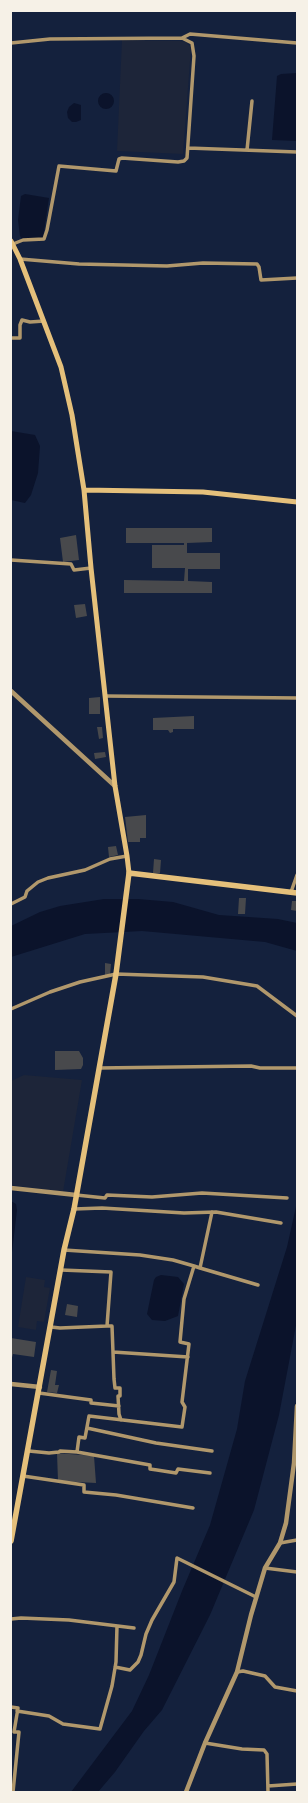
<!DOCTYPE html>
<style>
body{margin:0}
#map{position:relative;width:308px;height:1803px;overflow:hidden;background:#14213d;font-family:"Space Grotesk",sans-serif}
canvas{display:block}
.frame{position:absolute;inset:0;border:12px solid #f6f1e7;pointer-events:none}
</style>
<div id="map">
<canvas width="308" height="1803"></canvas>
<div class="frame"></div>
</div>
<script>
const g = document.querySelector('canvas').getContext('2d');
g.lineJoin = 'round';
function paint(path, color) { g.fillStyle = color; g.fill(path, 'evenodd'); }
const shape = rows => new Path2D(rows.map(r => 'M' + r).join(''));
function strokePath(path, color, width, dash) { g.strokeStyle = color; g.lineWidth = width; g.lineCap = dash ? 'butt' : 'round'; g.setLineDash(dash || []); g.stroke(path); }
paint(shape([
 [122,40,180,41,186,42,191,48,183,154,117,151],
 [24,1075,82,1080,63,1192,11,1185,11,1081],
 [26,1277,45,1280,44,1287,50,1288,44,1322,37,1321,36,1330,18,1327]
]), '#1d2539');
paint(shape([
 [297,73,297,141,272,140,277,76,281,74],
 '98 101a8 8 0 1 1 16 0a8 8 0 1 1-16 0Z',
 [74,103,81,105,81,120,76,122,72,122,68,118,67,112,69,107],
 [25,194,49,198,43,238,22,239,20,236,18,220,21,196],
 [11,431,35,435,40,446,38,473,31,495,25,503,11,500],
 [104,899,138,899,173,902,219,915,278,919,297,923,297,951,265,942,142,931,85,934,11,957,11,926,40,912,60,906],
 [11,1201,16,1204,17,1210,11,1261],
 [297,1202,297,1320,279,1415,254,1510,210,1615,162,1710,144,1731,115,1772,98,1792,71,1792,132,1711,149,1675,182,1591,210,1525,237,1429,245,1381,287,1247],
 [161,1275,178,1277,184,1284,178,1316,165,1321,152,1320,147,1314,154,1280,156,1277]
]), '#0b132b');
paint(shape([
 [126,528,212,528,212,542,187,543,187,553,220,553,220,569,188,569,188,581,212,582,212,593,124,593,124,580,184,581,185,568,152,568,152,545,184,545,184,543,126,543],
 [76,535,79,560,63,562,60,538],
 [85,604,87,616,76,618,74,605],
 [100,697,100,714,89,714,89,698],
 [194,716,194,729,173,729,173,732,170,733,168,730,153,730,153,718],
 [97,727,102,727,103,738,99,739],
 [105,752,106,757,95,759,94,753],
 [146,815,146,838,140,838,140,842,128,842,125,817],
 [116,846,118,855,109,857,108,847],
 [154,859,161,860,160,873,153,873],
 [239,898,246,898,245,914,238,914],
 [292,901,297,901,297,911,291,910],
 [105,963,111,964,110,975,105,975],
 [55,1051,79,1051,83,1058,83,1065,81,1069,55,1070],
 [67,1304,78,1306,77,1317,65,1315],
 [11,1338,36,1342,34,1357,13,1354,11,1361],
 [51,1370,57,1371,55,1385,59,1385,57,1393,47,1392],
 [57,1453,94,1456,96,1483,58,1481]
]), '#48494c');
strokePath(shape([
 [182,38,190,34,297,43],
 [11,43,50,39,182,38,192,43,194,56,187,158,184,161,178,162,122,158,119,159,116,171,59,166,47,230,44,239,23,240,13,244],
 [188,148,297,152],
 [247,150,252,101],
 [20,259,79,264,167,266,203,263,257,264,259,267,261,280,297,278],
 [11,338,20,338,20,325,22,320,30,322,44,321],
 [11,560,71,564,74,570,91,568],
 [105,696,297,698],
 [291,892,297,875],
 [11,904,25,897,27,891,38,882,48,878,85,870,110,859,127,856],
 [11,1009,50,992,80,982,116,974,203,977,257,986,297,1016],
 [99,1068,251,1066,260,1068,297,1068],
 [76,1195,105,1198,107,1195,152,1197,202,1193,287,1198],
 [74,1209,102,1208,184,1213,216,1212,281,1223],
 [194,1266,200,1268,212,1212],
 [200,1268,258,1285],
 [61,1270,111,1272,107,1326,112,1326,114,1379,115,1388,120,1388,120,1396,118,1396,119,1414,121,1420],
 [51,1327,60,1328,107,1326],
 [113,1352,188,1357],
 [39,1393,91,1400,91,1403,119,1406],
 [87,1428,156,1443,212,1451],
 [29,1451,49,1453,59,1452,60,1451,77,1452,79,1437,85,1438,89,1416,182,1427,185,1407,182,1402,189,1344,180,1342,184,1299,194,1266,173,1260,140,1255,64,1250],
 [77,1452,150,1465,150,1469,157,1470,176,1473,178,1469,210,1473],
 [23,1476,84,1485,84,1492,116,1495,193,1508],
 [280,1543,297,1540],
 [265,1568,297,1572],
 [11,1619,21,1618,69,1620,134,1628],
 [115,1667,130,1670,138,1662,141,1655,146,1634,152,1620,174,1582,177,1558,256,1597],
 [237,1672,243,1671,265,1676,275,1687,297,1691],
 [11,1707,18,1708,14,1732,19,1732,13,1792],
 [17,1711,49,1716,63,1724,100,1729,112,1686,116,1662,117,1626],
 [205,1743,242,1749,264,1750,267,1754,268,1792],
 [268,1786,297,1784]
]), '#b1986c', 3.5);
strokePath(shape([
 [11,691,115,786],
 [11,1188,76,1195],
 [11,1384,40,1387],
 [186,1792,205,1743,237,1672,251,1615,265,1568,280,1543,286,1523,294,1463,297,1406]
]), '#b1986c', 4.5);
strokePath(shape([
 [11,241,20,259,61,367,72,415,84,490,91,568,115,786,127,856,129,873],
 [84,490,203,492,297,502]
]), '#e5c07b', 5);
strokePath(shape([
 [11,1541,64,1250,74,1209,116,974,129,873,297,893]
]), '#e5c07b', 5.5);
</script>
